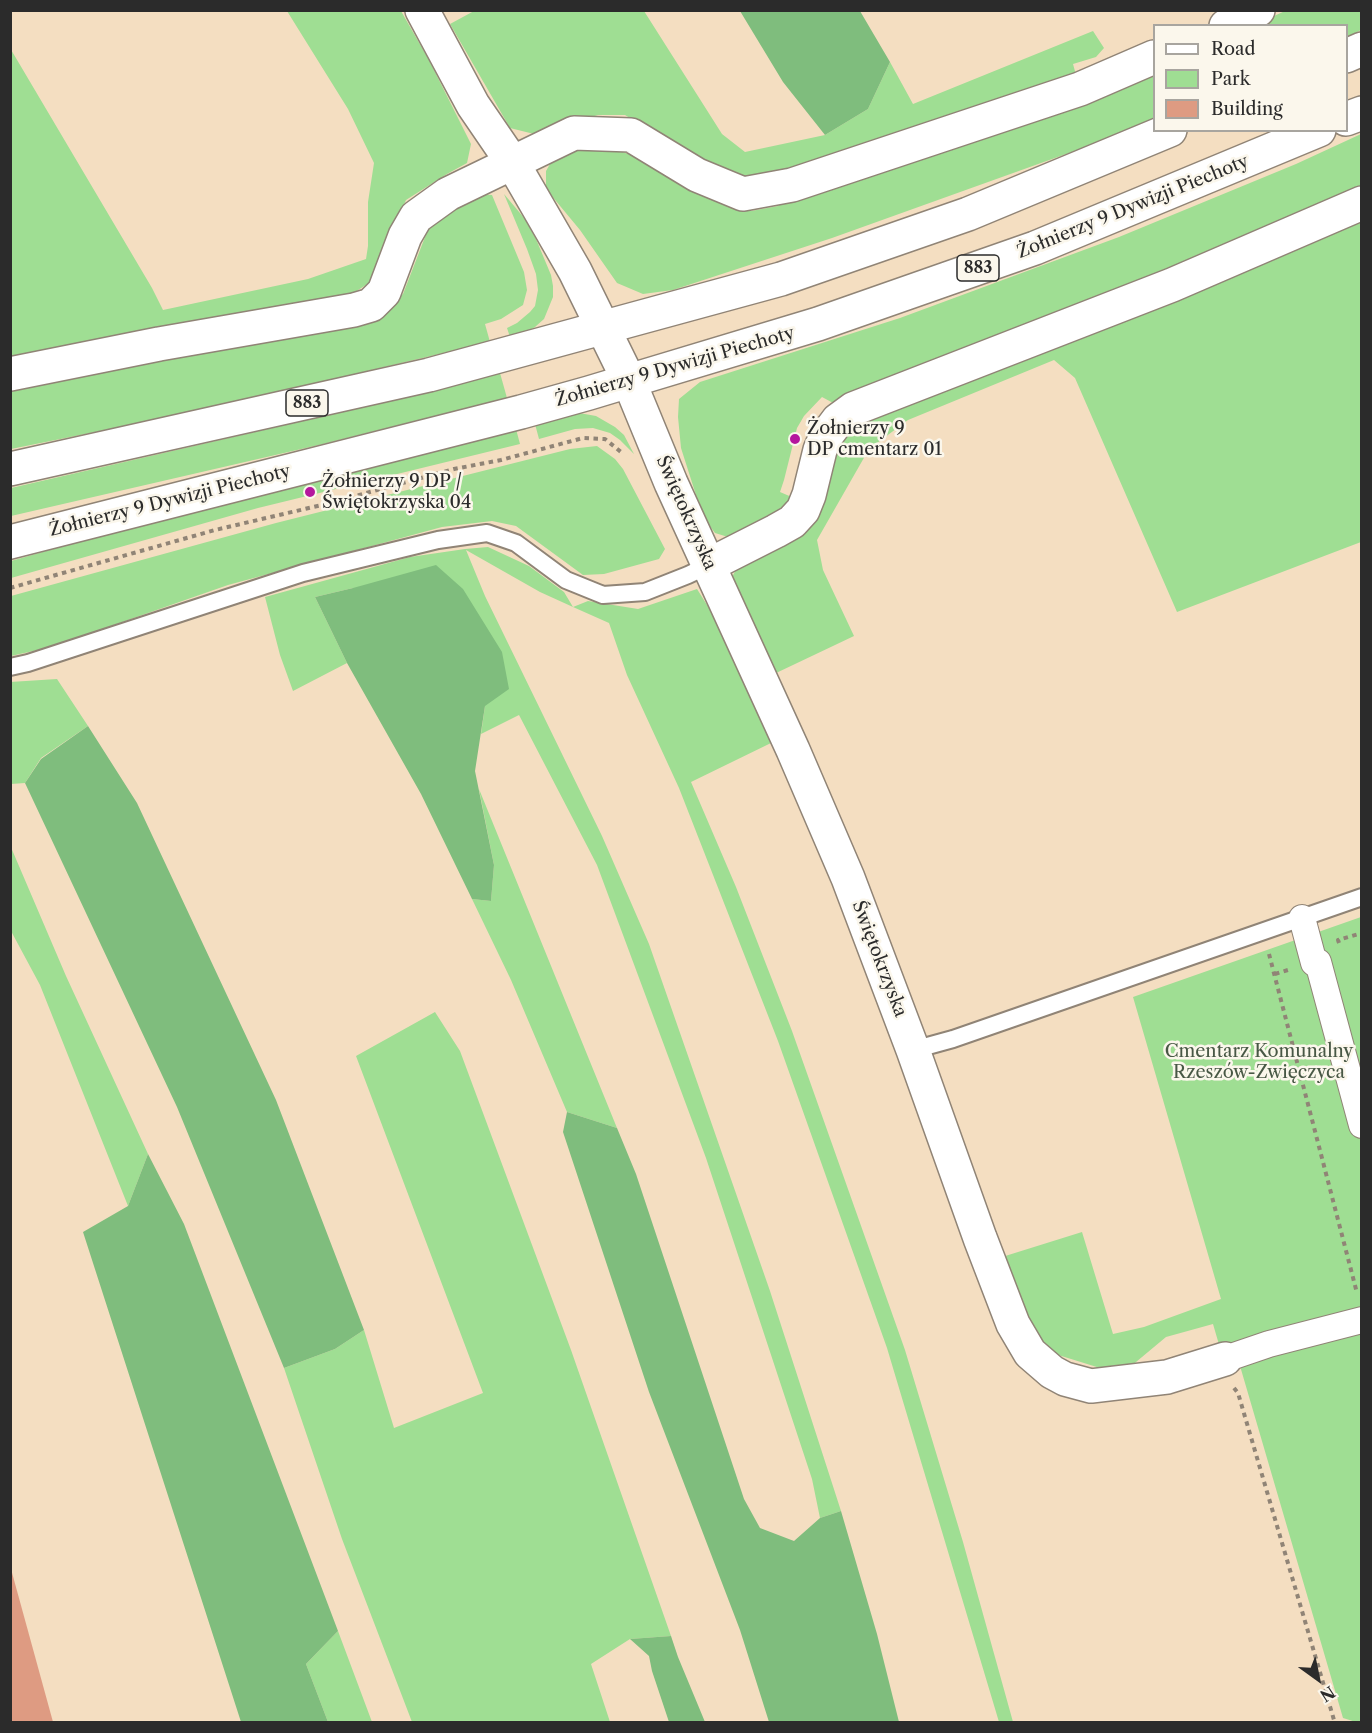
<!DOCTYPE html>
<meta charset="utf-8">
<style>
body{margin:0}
#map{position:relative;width:1372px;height:1733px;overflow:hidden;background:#f4dec1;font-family:"Libre Caslon Text",serif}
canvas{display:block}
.frame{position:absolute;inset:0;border:12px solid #2b2b2b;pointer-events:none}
.legend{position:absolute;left:1153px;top:24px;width:195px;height:108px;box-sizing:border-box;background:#fbf7ec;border:2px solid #a8a59f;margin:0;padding:8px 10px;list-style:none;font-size:18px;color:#2b2b2b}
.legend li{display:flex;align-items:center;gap:12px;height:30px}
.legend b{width:30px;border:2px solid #a8a59f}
.north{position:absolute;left:1288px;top:1649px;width:60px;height:60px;-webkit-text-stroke:4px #fbf7ec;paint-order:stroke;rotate:147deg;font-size:16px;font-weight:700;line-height:24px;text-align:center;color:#2b2b2b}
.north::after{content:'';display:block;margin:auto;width:21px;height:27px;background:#2b2b2b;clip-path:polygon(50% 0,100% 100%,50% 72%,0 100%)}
</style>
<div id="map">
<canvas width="1372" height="1733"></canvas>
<div class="frame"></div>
<ul class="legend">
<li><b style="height:8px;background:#fff"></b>Road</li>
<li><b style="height:16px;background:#9fde93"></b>Park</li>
<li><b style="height:16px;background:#de9b82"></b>Building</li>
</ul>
<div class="north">N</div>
</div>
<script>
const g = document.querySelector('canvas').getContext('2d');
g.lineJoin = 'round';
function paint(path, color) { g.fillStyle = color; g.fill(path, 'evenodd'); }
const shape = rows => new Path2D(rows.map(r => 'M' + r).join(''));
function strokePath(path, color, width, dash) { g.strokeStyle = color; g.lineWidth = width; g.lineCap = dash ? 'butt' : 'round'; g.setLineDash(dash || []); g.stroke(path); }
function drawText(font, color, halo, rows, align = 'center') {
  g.font = font + ' "Libre Caslon Text",serif'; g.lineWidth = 5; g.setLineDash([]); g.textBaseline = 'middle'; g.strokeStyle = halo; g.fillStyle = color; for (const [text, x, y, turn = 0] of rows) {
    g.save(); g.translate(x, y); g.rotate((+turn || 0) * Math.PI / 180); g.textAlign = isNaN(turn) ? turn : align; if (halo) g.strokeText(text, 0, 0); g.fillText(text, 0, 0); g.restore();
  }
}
paint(shape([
 [287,11,401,11,429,60,471,144,467,163,447,174,406,200,382,253,372,281,352,294,64,349,11,356,10,48,152,288,163,310,308,279,366,259,368,246,368,202,374,163,348,109],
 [474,11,644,11,722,134,745,152,825,135,868,109,890,62,913,104,1093,31,1104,48,1096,57,1073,64,1076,75,885,139,755,179,710,167,625,115,598,115,534,134,510,128,450,24],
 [1285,11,1361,11,1361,30,1347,37,1346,26,1252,26],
 [1154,68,1154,118,1094,144,832,238,673,290,643,294,617,283,580,230,546,189,546,171,554,157,582,149,617,150,642,159,706,197,751,211,778,206,789,197],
 [1361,134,1361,188,1125,292,835,404,822,397,804,416,797,428,784,480,780,492,794,498,759,526,728,537,715,533,703,517,681,448,678,417,679,399,700,382,900,318,1119,237,1296,164],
 [479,194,492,195,524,272,527,290,523,305,501,319,485,324,490,342,194,412,11,449,11,382,370,318,403,294,432,219],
 [504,194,525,219,536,239,551,275,553,286,553,297,544,319,535,327,525,333,510,337,507,328,517,323,530,312,535,306,538,290,536,274,527,249],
 [1361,219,1361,542,1177,612,1075,378,1054,360,908,420,869,449,817,540,823,570,854,636,774,674,732,577,739,564,834,454,853,425],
 [500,373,507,398,323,444,11,516,11,488,390,401],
 [579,413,596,416,615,427,624,435,634,454,620,440,610,433,593,428,575,429,539,439,535,424],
 [516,429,520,444,258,508,11,578,11,561,211,504],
 [597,446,615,459,623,469,665,549,659,559,604,574,583,575,516,526,492,521,442,527,228,585,51,647,11,656,11,596,276,523,570,449],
 [488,547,529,566,564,592,573,607,588,601,638,609,697,589,729,640,771,743,691,782,736,887,792,1031,905,1350,963,1542,1013,1722,999,1722,887,1348,778,1041,679,788,627,675,609,623,573,607,540,592,466,550,485,596,602,836,649,944,770,1291,841,1511,820,1518,812,1479,706,1158,597,865,519,715,481,734,485,706,353,588,315,597,347,663,293,691,280,655,265,597,410,557,465,549],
 [57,679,88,726,41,758,25,783,11,784,10,682],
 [479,789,560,988,617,1128,567,1112,511,980,472,899,491,901,494,865],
 [10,845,66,976,148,1154,128,1206,40,985,11,931],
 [1361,917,1361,1722,1356,1722,1343,1718,1233,1342,1220,1348,1213,1324,1166,1337,1130,1367,1100,1368,1055,1354,1027,1328,1002,1257,1082,1232,1113,1334,1144,1327,1221,1299,1133,997],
 [435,1012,460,1051,571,1350,671,1636,630,1639,591,1664,610,1722,412,1722,342,1539,284,1368,335,1349,364,1330,394,1428,483,1393,356,1056],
 [338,1631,372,1722,328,1722,306,1664]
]), '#9fde93');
paint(shape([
 [740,11,860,11,890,62,868,109,825,135,783,82],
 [436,565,463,589,502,652,509,689,485,706,475,771,494,865,491,901,472,899,421,794,347,663,315,597,353,588],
 [88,726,137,803,276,1100,364,1330,335,1349,284,1368,177,1107,25,783,41,759],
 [567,1112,617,1128,636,1174,744,1499,760,1528,794,1541,820,1518,841,1511,877,1634,899,1722,769,1722,740,1630,649,1392,563,1132],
 [148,1154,184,1224,338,1631,306,1664,328,1722,241,1722,83,1232,128,1206],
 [671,1636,678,1657,705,1722,669,1722,652,1671,649,1656,630,1639]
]), '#7fbd7d');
paint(shape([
 [10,1569,11,1569,53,1722,10,1722]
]), '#de9b82');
const service = shape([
 [10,667,28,663,303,573,438,540,487,533,516,543,566,580,603,595,645,592,688,575,709,565],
 [913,1050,953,1039,1362,897]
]);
const pedestrian = shape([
 [1302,918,1314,963,1318,962,1362,1125],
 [1225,1359,1269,1344,1362,1320]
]);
const minor = shape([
 [422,10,473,105,512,162,575,271,629,381,671,483,793,750,848,878,913,1050,980,1238,1013,1324,1030,1353,1052,1372,1065,1379,1091,1386,1167,1377,1225,1359],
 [1226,26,1258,10],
 [10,374,159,344,354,310,371,305,384,292,405,236,416,217,448,194,574,133,631,135,697,175,743,194,792,185,1080,89,1154,57],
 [709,565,776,531,792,522,803,510,809,495,820,450,826,436,838,420,853,409,1172,285,1362,203]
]);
const trunk = shape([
 [1346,56,1362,49],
 [1346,119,1362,113],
 [10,469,429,375,781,279,968,214,1170,130],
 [10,542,521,412,589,393,818,324,1035,248,1319,130]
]);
strokePath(service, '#908476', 20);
strokePath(pedestrian, '#908476', 28);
strokePath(minor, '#908476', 36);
strokePath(trunk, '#908476', 36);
strokePath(shape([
 [10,588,215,530,326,504,454,469,501,460,583,438,605,439,621,452],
 [1339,943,1338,940,1362,933],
 [1269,954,1357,1293],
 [1275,974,1288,970],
 [1234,1388,1238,1393,1334,1720,1336,1722]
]), '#908476', 4, [4.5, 4.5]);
strokePath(service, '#fff', 16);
strokePath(pedestrian, '#fff', 26);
strokePath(minor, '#fff', 33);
strokePath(trunk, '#fff', 33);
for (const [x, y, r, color] of [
 [795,439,6,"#b5179e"],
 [310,492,6,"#b5179e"]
]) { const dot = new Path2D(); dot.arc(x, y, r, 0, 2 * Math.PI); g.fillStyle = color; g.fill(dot); strokePath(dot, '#fbf7ec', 2); }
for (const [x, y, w] of [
 [978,268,42],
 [307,403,42]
]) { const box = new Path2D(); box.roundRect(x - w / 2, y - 13, w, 26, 4.5); g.fillStyle = '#fbf7ec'; g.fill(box); strokePath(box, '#2b2b2b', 1.5); }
drawText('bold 16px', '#2b2b2b', null, [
 ["883",978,268],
 ["883",307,403]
]);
drawText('18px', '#2b2b2b', '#fbf7ec', [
 ["Żołnierzy 9 Dywizji Piechoty",1133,207,-22],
 ["Żołnierzy 9 Dywizji Piechoty",675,367,-16],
 ["Żołnierzy 9 Dywizji Piechoty",170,501,-14],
 ["Świętokrzyska",686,513,66],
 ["Świętokrzyska",879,959,69]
]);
drawText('18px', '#2b2b2b', '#fbf7ec', [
 ["Żołnierzy 9",807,429],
 ["DP cmentarz 01",807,450],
 ["Żołnierzy 9 DP /",322,482],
 ["Świętokrzyska 04",322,503]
], 'left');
drawText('18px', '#485845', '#fbf7ec', [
 ["Cmentarz Komunalny",1259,1052],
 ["Rzeszów-Zwięczyca",1259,1073]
]);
</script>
